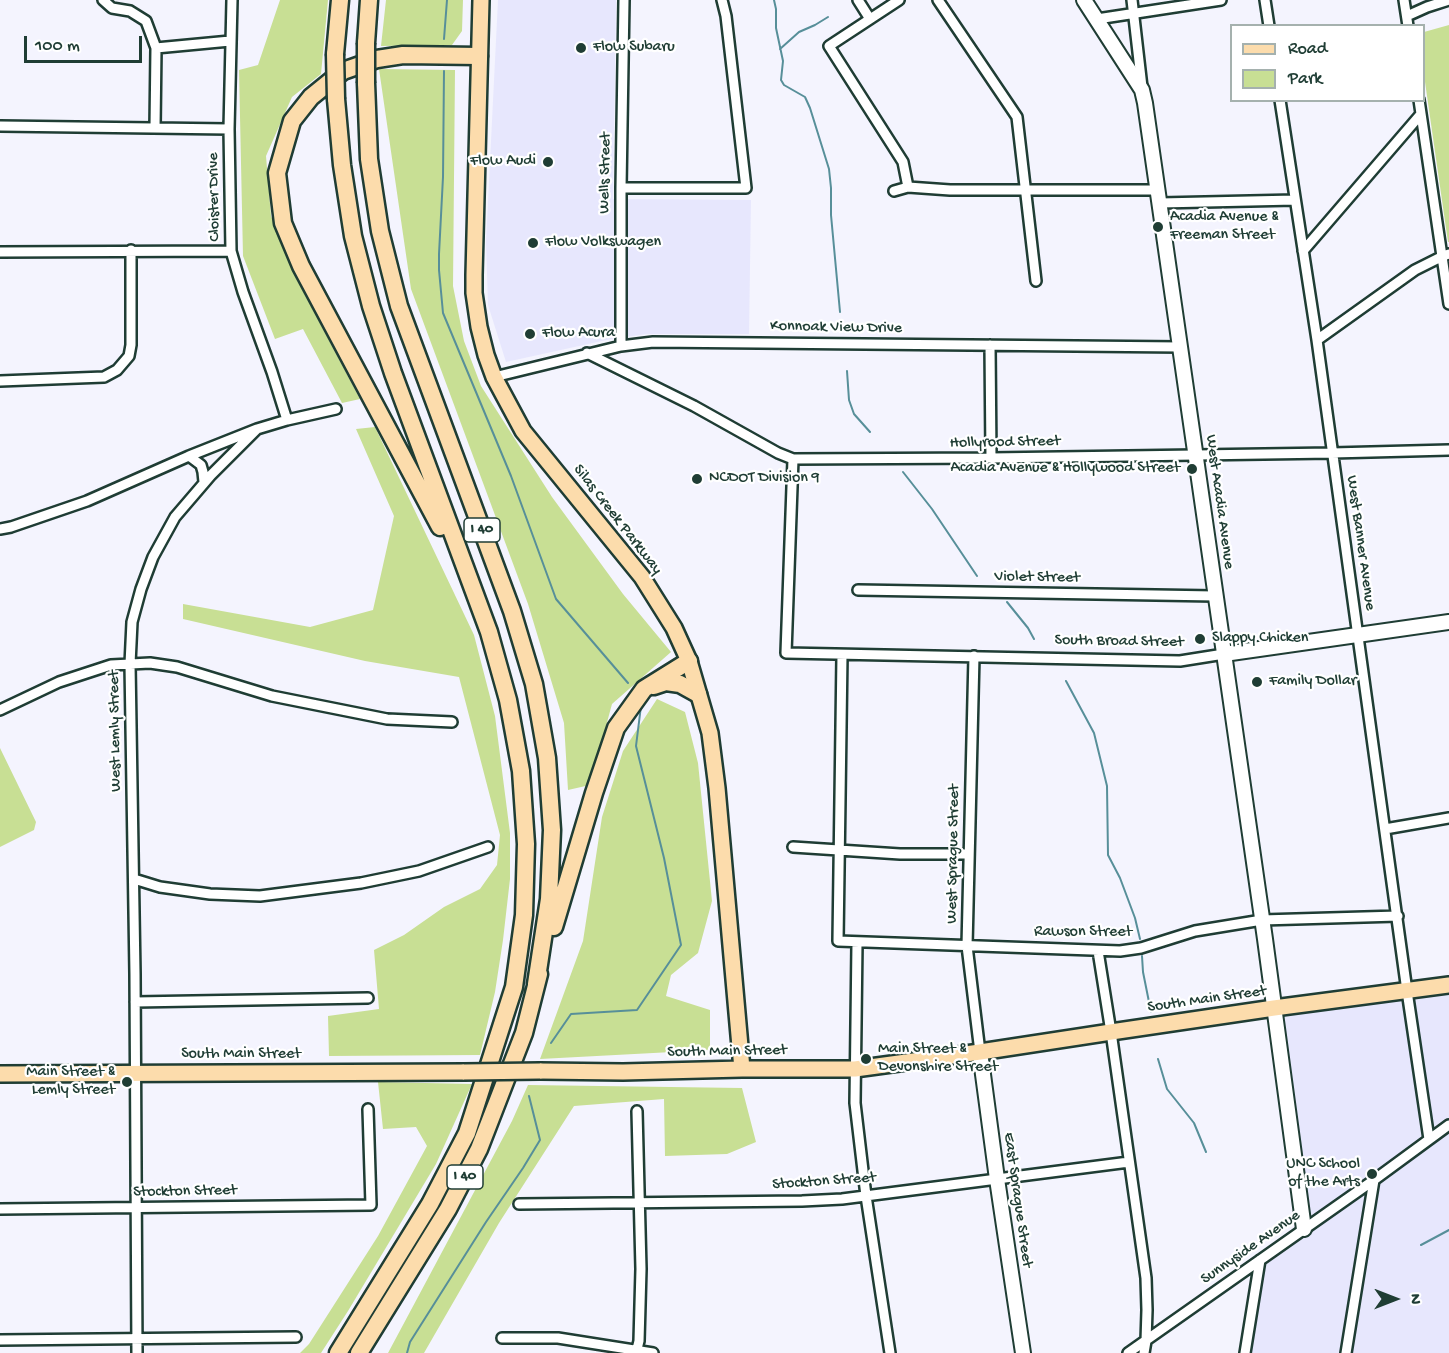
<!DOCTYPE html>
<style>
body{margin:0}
#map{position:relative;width:1449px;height:1353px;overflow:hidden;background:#f4f4fe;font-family:"Gochi Hand",sans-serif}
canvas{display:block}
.legend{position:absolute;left:1230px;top:24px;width:195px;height:78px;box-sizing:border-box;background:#fff;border:2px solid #a5b1ae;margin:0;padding:8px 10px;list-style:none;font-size:18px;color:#1f3d34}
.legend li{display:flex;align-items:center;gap:12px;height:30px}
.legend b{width:30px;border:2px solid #a5b1ae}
.north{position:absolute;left:1365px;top:1269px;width:60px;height:60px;-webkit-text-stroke:4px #fff;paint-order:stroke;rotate:90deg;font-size:16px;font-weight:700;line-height:24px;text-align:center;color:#1f3d34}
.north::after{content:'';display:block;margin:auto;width:21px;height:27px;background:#1f3d34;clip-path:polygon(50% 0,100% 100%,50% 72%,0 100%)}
.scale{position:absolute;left:24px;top:36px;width:118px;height:27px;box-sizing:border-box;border:3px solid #1f3d34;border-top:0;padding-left:8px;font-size:18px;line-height:21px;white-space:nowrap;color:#1f3d34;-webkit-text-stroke:4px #fff;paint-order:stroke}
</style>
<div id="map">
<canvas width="1449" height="1353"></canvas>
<ul class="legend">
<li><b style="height:8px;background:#fcdcac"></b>Road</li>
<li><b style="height:16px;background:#c8df94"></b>Park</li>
</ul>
<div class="north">N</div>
<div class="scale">100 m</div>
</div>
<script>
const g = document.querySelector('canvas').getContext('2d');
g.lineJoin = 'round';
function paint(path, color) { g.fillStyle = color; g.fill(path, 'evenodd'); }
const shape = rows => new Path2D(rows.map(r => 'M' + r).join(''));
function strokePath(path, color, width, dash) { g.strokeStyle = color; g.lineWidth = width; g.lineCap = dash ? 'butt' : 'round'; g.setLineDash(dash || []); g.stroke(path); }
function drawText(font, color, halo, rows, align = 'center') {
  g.font = font + ' "Gochi Hand",sans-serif'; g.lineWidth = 4.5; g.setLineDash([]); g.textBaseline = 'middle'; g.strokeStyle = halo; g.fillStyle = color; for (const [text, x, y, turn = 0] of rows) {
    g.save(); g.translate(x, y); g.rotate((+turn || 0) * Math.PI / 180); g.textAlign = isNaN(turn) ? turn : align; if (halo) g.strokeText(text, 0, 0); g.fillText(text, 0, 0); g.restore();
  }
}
paint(shape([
 [498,0,616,0,613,199,751,200,749,334,647,334,611,339,506,362,488,305,486,242],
 [1449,985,1449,1353,1245,1353,1260,1260,1304,1229,1274,1008]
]), '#e7e7fd');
paint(shape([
 [280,0,328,0,321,74,292,97,266,156,271,216,295,276,360,399,342,403,303,329,275,339,243,256,239,70,258,65],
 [386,0,463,0,462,31,452,45,381,46],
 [1449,25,1449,242,1448,242,1424,75,1424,32],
 [379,69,455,70,453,286,464,341,481,386,552,497,623,594,671,652,612,704,590,785,568,790,564,723,528,604,411,289],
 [375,427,474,635,495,716,510,833,510,879,503,940,495,992,480,1055,329,1056,328,1016,379,1009,374,950,404,935,444,907,480,889,497,865,500,835,459,677,365,661,183,619,183,604,310,627,373,610,394,516,356,429],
 [657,699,685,712,698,763,712,901,698,953,671,975,666,996,710,1010,710,1050,540,1059,583,941,602,817,623,751],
 [0,748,36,822,34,830,0,847],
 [378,1082,472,1084,436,1164,348,1311,321,1353,300,1353,309,1344,378,1236,427,1146,416,1127,383,1129],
 [528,1085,742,1088,756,1142,727,1154,665,1156,664,1099,574,1106,499,1223,424,1353,388,1353,512,1121]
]), '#c8df94');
strokePath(shape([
 [774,0,776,9,776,28,783,61,781,80,784,85,805,97,810,108,829,169,831,188,831,215,840,312],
 [444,39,447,0],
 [780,49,799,32,815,25,828,17],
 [444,71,443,177,439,254,439,270,443,313,511,476,556,599,628,683],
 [847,371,849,400,854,414,870,432],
 [903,472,932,509,977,576],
 [1007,602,1028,628,1034,639],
 [1066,681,1094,733,1107,786,1108,855,1120,878,1135,918,1140,939],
 [1142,956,1143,972,1151,1012],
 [551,1043,571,1014,637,1010,681,945,664,858,636,746,641,706],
 [1158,1059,1167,1089,1194,1123,1206,1152],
 [1421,1245,1449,1230],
 [407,1353,410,1342,486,1222,523,1168,540,1140,529,1096]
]), '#578f99', 2);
const street = shape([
 [103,0,112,8,130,11,146,21,156,48,155,128],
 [232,0,229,129,231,251,243,292,272,372,287,420],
 [858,0,870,19],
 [899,0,829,46,903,162,908,187],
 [938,0,1017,117,1036,281],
 [1132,0,1142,87],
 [1265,0,1269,26],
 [1404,0,1408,26],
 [1407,16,1427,7,1449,0],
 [1097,19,1221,0],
 [156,48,230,41],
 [1280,100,1317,340,1407,991,1429,1139],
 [1419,100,1449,304],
 [0,126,229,129],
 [621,188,746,188,726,16,722,0],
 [894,191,908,187,950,190,1158,190],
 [1160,203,1295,200],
 [1303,251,1421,114],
 [0,252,231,251],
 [1317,340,1415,270,1443,256,1449,254],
 [990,345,991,458],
 [621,346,621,188,624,0],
 [587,353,694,406,778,453,793,459,991,458,1332,453,1449,450],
 [494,377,621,346,653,342,1181,347],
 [0,381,104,377,117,370,129,356,131,345,131,250],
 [189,456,201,465,203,472,204,482],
 [793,459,786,653,1180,661,1224,654],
 [0,529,11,527,87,501,189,456,257,429,287,420,336,409],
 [858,590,1215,596],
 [842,655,838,941,1120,951,1141,948,1195,931,1262,920,1398,916],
 [974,656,967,946,980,1052],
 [0,710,59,682,111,665,150,663,177,667,272,696,387,719,452,722],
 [1385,829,1449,818],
 [793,847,900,854,969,854],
 [134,879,160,887,210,894,260,896,361,883,419,871,488,847],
 [857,943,855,1103,866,1196,890,1353],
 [1098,951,1111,1032,1146,1278,1147,1310,1146,1341,1144,1353],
 [135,1002,368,998],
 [519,1204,802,1201,842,1199,1129,1162],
 [0,1209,371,1205,368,1109],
 [502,1338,558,1338,653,1353],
 [0,1340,296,1337],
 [137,1353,135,974,130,664,132,622,141,589,153,557,175,517,211,475,257,429],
 [636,1353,639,1341,641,1269,637,1111],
 [1128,1353,1374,1180,1449,1125],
 [1245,1353,1260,1260],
 [1346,1353,1374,1180]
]);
const secondary = shape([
 [1084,0,1142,90,1145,103,1265,939,1304,1229],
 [1224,654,1449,622],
 [980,1052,997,1179,1023,1353]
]);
const primary = shape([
 [481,0,474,275,474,293,479,327,486,355,494,377,523,431,642,577,674,628,689,661,710,733,717,788,742,1069],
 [540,1071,623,1072,742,1069,855,1069,980,1052,1111,1032,1274,1008,1449,985],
 [0,1074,464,1072]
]);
const highway = shape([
 [366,43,369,0],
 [335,54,340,0],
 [366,83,369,159,380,231,399,306,512,611,534,684,547,758,552,830,549,899,536,984],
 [336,99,342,165,353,236,371,306,393,373,489,632,508,700,521,771,526,844,524,915,514,987,467,1133,430,1204,338,1353],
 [440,527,301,266,283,223,277,173,292,121,311,97,343,71,377,59,403,55,479,56],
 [654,686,666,682,680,684,698,694],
 [554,927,594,793,616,728,644,689,689,661],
 [359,1353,448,1209,479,1149,524,1033,539,974]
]);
strokePath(street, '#1f3d34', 14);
strokePath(secondary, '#1f3d34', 18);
strokePath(primary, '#1f3d34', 20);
strokePath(highway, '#1f3d34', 21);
strokePath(street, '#fff', 9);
strokePath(secondary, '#fff', 14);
strokePath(primary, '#fcdcac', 15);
strokePath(highway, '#fcdcac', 16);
const primaryBridge = shape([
 [464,1072,540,1071]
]);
const highwayBridge = shape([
 [335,54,336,99],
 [366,83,366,43]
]);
strokePath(primaryBridge, '#1f3d34', 20, []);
strokePath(highwayBridge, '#1f3d34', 21, []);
strokePath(primaryBridge, '#fcdcac', 15);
strokePath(highwayBridge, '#fcdcac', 16);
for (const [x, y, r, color] of [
 [581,48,6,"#1f3d34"],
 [548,162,6,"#1f3d34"],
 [1158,227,6,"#1f3d34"],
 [533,243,6,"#1f3d34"],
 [530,334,6,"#1f3d34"],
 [1192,469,6,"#1f3d34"],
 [697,479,6,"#1f3d34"],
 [1200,639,6,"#1f3d34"],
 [1257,682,6,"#1f3d34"],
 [866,1059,6,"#1f3d34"],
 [127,1082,6,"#1f3d34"],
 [1372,1174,6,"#1f3d34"]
]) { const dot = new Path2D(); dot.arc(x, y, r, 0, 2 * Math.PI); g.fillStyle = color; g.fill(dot); strokePath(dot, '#fff', 2); }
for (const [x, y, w] of [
 [482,530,36],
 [465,1177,36]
]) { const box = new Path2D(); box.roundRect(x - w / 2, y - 12, w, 24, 4.5); g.fillStyle = '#fff'; g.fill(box); strokePath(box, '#1f3d34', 1.5); }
drawText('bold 15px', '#1f3d34', null, [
 ["I 40",482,530],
 ["I 40",465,1177]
]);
drawText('16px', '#1f3d34', '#fff', [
 ["Flow Subaru",593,48],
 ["Flow Audi",536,162,"right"],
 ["Acadia Avenue &",1170,218],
 ["Freeman Street",1170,236],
 ["Flow Volkswagen",545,243],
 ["Flow Acura",542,334],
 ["Acadia Avenue & Hollywood Street",1180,469,"right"],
 ["NCDOT Division 9",709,479],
 ["Slappy Chicken",1212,639],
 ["Family Dollar",1269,682],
 ["Main Street &",878,1050],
 ["Devonshire Street",878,1068],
 ["Main Street &",115,1073,"right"],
 ["Lemly Street",115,1091,"right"],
 ["UNC School",1360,1165,"right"],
 ["of the Arts",1360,1183,"right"]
], 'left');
drawText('16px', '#1f3d34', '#fff', [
 ["Wells Street",606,173,-89],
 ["Cloister Drive",215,197,-91],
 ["Konnoak View Drive",836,328,1],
 ["Hollyrood Street",1005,443,-1],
 ["West Acadia Avenue",1219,502,82],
 ["Silas Creek Parkway",617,520,52],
 ["West Banner Avenue",1360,543,82],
 ["Violet Street",1037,578,1],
 ["South Broad Street",1119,642,1],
 ["West Lemly Street",116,731,-91],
 ["West Sprague Street",954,854,-89],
 ["Rawson Street",1083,933],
 ["South Main Street",1207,1000,-8],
 ["South Main Street",727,1052,-1],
 ["South Main Street",241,1055],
 ["Stockton Street",824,1182,-4],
 ["Stockton Street",185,1192,-1],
 ["East Sprague Street",1017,1200,82],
 ["Sunnyside Avenue",1251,1248,-35]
]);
</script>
